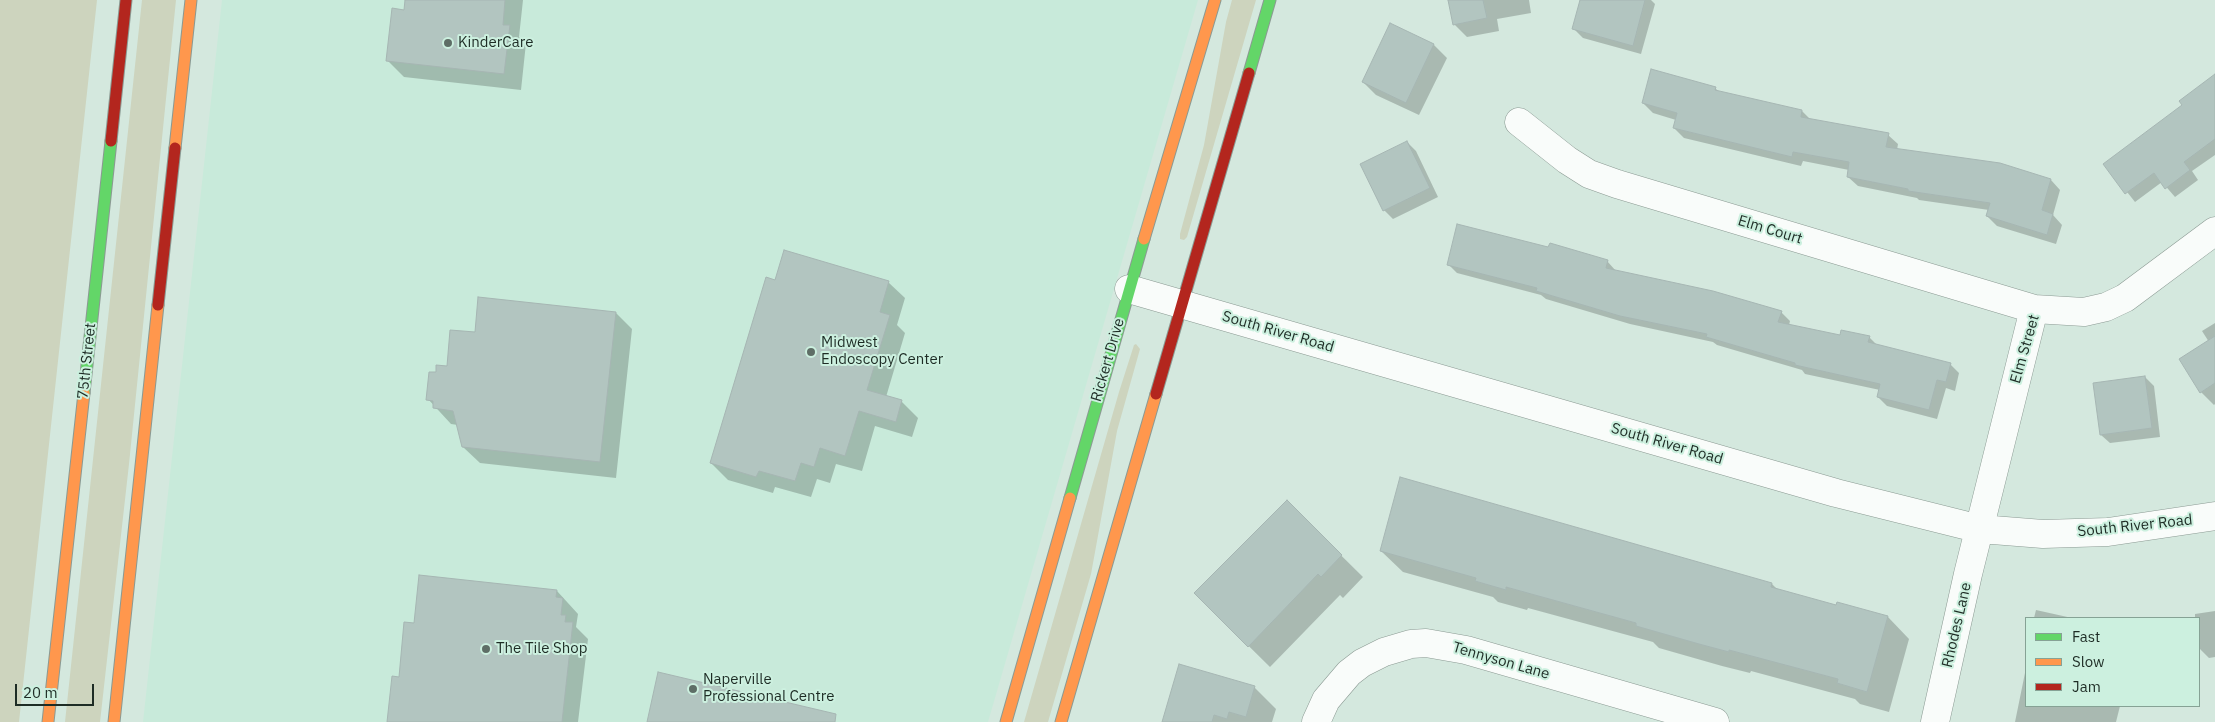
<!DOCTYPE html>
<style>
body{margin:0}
#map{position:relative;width:2215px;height:722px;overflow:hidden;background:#d4e8de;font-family:"IBM Plex Sans",sans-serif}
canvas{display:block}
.legend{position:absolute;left:2025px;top:617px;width:175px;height:90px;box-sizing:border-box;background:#ccf0df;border:1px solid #86a295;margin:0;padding:6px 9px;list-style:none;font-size:15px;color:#1e2c25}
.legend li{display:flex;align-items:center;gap:10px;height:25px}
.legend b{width:25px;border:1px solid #86a295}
.scale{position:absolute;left:15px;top:684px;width:79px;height:22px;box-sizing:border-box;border:2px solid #1e2c25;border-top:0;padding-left:6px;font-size:15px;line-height:18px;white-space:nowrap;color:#1e2c25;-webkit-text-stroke:4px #ccf0df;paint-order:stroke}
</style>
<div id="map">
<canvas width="2215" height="722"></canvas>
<ul class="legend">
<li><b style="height:6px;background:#63d668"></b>Fast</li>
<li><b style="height:6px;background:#ff974d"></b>Slow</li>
<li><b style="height:6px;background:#b3261e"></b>Jam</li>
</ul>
<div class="scale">20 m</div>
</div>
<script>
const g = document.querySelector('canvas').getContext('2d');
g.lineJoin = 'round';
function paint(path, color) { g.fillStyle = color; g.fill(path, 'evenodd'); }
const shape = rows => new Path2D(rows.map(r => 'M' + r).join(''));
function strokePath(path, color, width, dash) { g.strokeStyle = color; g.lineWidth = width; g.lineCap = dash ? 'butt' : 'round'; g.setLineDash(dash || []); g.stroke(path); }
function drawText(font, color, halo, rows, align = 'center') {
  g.font = font + ' "IBM Plex Sans",sans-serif'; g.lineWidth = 4; g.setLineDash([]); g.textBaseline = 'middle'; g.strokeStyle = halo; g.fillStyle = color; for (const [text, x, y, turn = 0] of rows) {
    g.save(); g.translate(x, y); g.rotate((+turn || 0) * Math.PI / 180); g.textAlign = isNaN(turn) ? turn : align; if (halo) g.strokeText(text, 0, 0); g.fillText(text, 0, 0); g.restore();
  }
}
paint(shape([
 [222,0,1198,0,988,722,143,722]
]), '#c8eada');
paint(shape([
 [0,0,97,0,19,722,0,722],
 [142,0,176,0,129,464,100,722,65,722],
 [1232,0,1256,0,1187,237,1184,240,1180,239,1180,234,1204,145,1226,22],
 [1136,344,1140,349,1117,431,1091,574,1048,722,1024,722,1119,392,1134,345]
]), '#cdd4be');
paint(shape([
 [407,0,523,0,519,37,526,43,521,90,404,77,388,61,406,11],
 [1449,0,1529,0,1531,13,1497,19,1499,31,1467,37,1454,24],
 [1593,0,1651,0,1655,4,1641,54,1583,38,1574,29],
 [1434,45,1447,58,1419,115,1376,95,1363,82],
 [2215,76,2215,155,2192,171,2198,180,2175,197,2162,182,2135,202,2105,164,2184,105],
 [1715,88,1719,92,1802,111,1811,120,1888,135,1898,144,1897,150,2051,180,2060,190,2053,215,2062,225,2056,244,1997,226,1987,216,1989,210,1919,200,1917,198,1858,186,1848,177,1849,170,1803,161,1801,166,1684,138,1674,128,1676,120,1653,113,1643,103],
 [1407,142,1416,151,1438,197,1393,219,1384,210],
 [1549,248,1607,261,1616,271,1781,312,1790,321,1789,325,1841,337,1869,337,1877,345,1950,364,1959,373,1955,391,1946,388,1937,419,1887,406,1878,397,1880,390,1805,374,1802,370,1717,345,1713,342,1630,324,1546,299,1541,295,1457,273,1448,264],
 [776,282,888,282,905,298,897,325,905,333,886,397,901,401,918,418,912,437,875,426,862,471,836,464,830,483,817,479,811,497,775,487,773,493,728,480,711,463],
 [616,313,632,329,616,478,480,463,463,447,458,425,451,424,428,399,437,374,448,367,476,334],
 [2215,323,2215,404,2214,405,2201,392,2209,342,2202,331],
 [2145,377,2154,386,2160,437,2110,443,2101,435],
 [1287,502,1363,577,1343,598,1340,595,1270,667,1195,593],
 [1381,551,1772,584,1778,590,1837,607,1838,603,1888,617,1909,639,1889,712,1860,704,1855,699,1751,671,1750,673,1722,666,1659,648,1653,642,1528,608,1527,610,1498,602,1493,597,1403,572],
 [557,591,578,614,576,627,588,639,578,722,388,722,415,624],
 [2036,610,2072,618,2034,618],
 [2215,611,2215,657,2209,658,2200,649,2199,618,2195,618,2195,614],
 [2026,668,2026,706,2120,706,2116,722,2015,722],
 [1254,687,1276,709,1272,722,1163,722]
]), '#0003');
const building = shape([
 [405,0,505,0,503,25,510,25,504,74,386,61,392,8,404,10,405,0],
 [1448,0,1483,0,1487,18,1453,25,1448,0],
 [1580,0,1645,0,1633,46,1572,29,1580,0],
 [1390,23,1434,44,1406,103,1362,82,1390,23],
 [1651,69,1716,87,1715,90,1802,110,1801,117,1889,133,1886,147,2000,163,2051,179,2042,210,2053,214,2047,235,1986,216,1990,203,1908,191,1908,189,1847,177,1849,162,1793,152,1792,157,1673,128,1677,113,1642,103,1651,69],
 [2215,74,2215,139,2184,162,2190,170,2165,189,2154,173,2125,194,2103,164,2182,105,2179,101,2215,74],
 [1407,141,1430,188,1383,211,1360,164,1407,141],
 [1457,224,1548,247,1550,243,1608,260,1606,268,1713,291,1782,311,1778,322,1840,335,1841,330,1870,336,1868,342,1951,363,1946,382,1937,380,1929,410,1877,397,1880,384,1795,365,1795,363,1706,337,1707,334,1620,316,1536,291,1537,288,1447,265,1457,224],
 [784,250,889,281,880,312,890,315,867,390,902,400,896,422,859,411,845,456,820,448,814,467,801,463,795,481,759,471,756,477,710,463,766,277,775,280,784,250],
 [478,297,616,312,600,462,462,447,453,411,433,408,433,401,426,400,429,372,436,372,436,365,447,366,450,330,475,332,478,297],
 [2215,336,2215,383,2200,393,2179,359,2215,336],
 [2145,376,2152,428,2100,435,2093,383,2145,376],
 [1400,477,1772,583,1771,587,1836,605,1837,602,1888,616,1867,692,1837,683,1838,679,1729,650,1729,652,1699,644,1636,626,1636,623,1506,587,1506,590,1475,581,1476,578,1380,551,1400,477],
 [1287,500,1342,555,1321,577,1318,574,1248,647,1194,593,1287,500],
 [419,575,557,590,556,597,563,598,561,615,566,615,565,622,573,622,562,722,387,722,392,676,399,677,404,622,414,623,419,575],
 [1179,664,1255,686,1246,717,1229,712,1227,719,1214,715,1212,722,1162,722,1179,664],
 [658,672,836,714,835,722,647,722,658,672]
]);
paint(building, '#b2c5c0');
strokePath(building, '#a6b6b3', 1);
const street = shape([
 [1519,122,1567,160,1589,174,1617,184,2034,309,2084,312,2106,307,2125,298,2215,231],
 [1129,289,1836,493,1980,529,2043,534,2108,532,2215,516],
 [1316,722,1326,700,1349,673,1362,663,1384,652,1411,644,1426,643,1466,650,1715,722],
 [1935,722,1968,574,2034,309]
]);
const fast = shape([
 [1249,73,1270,0],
 [84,393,111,141],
 [1070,498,1144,239]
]);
const slow = shape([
 [175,148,191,0],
 [1144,239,1215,0],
 [48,722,84,393],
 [114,722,158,305],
 [1006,722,1070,498],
 [1061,722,1156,394]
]);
const jam = shape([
 [111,141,126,0],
 [158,305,175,148],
 [1156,394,1249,73]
]);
strokePath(street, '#8b9a93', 29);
strokePath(fast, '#8b9a93', 13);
strokePath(slow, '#8b9a93', 13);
strokePath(jam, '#8b9a93', 13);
strokePath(street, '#f9fcfa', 28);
strokePath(fast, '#63d668', 11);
strokePath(slow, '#ff974d', 11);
strokePath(jam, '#b3261e', 11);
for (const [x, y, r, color] of [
 [448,43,5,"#5e6e66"],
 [811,352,5,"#5e6e66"],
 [486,649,5,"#5e6e66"],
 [693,689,5,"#5e6e66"]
]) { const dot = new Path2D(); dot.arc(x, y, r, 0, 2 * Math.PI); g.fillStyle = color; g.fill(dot); strokePath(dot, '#ccf0df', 2); }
drawText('15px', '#1e2c25', '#ccf0df', [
 ["KinderCare",458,43],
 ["Midwest",821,343],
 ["Endoscopy Center",821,360],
 ["The Tile Shop",496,649],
 ["Naperville",703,680],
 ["Professional Centre",703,697]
], 'left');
drawText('15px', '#1e2c25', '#ccf0df', [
 ["Elm Court",1770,230,17],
 ["South River Road",1278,332,16],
 ["Elm Street",2025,349,-74],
 ["Rickert Drive",1108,360,-74],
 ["75th Street",87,361,-84],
 ["South River Road",1667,444,16],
 ["South River Road",2135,526,-6],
 ["Rhodes Lane",1957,625,-77],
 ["Tennyson Lane",1501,661,16]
]);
</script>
